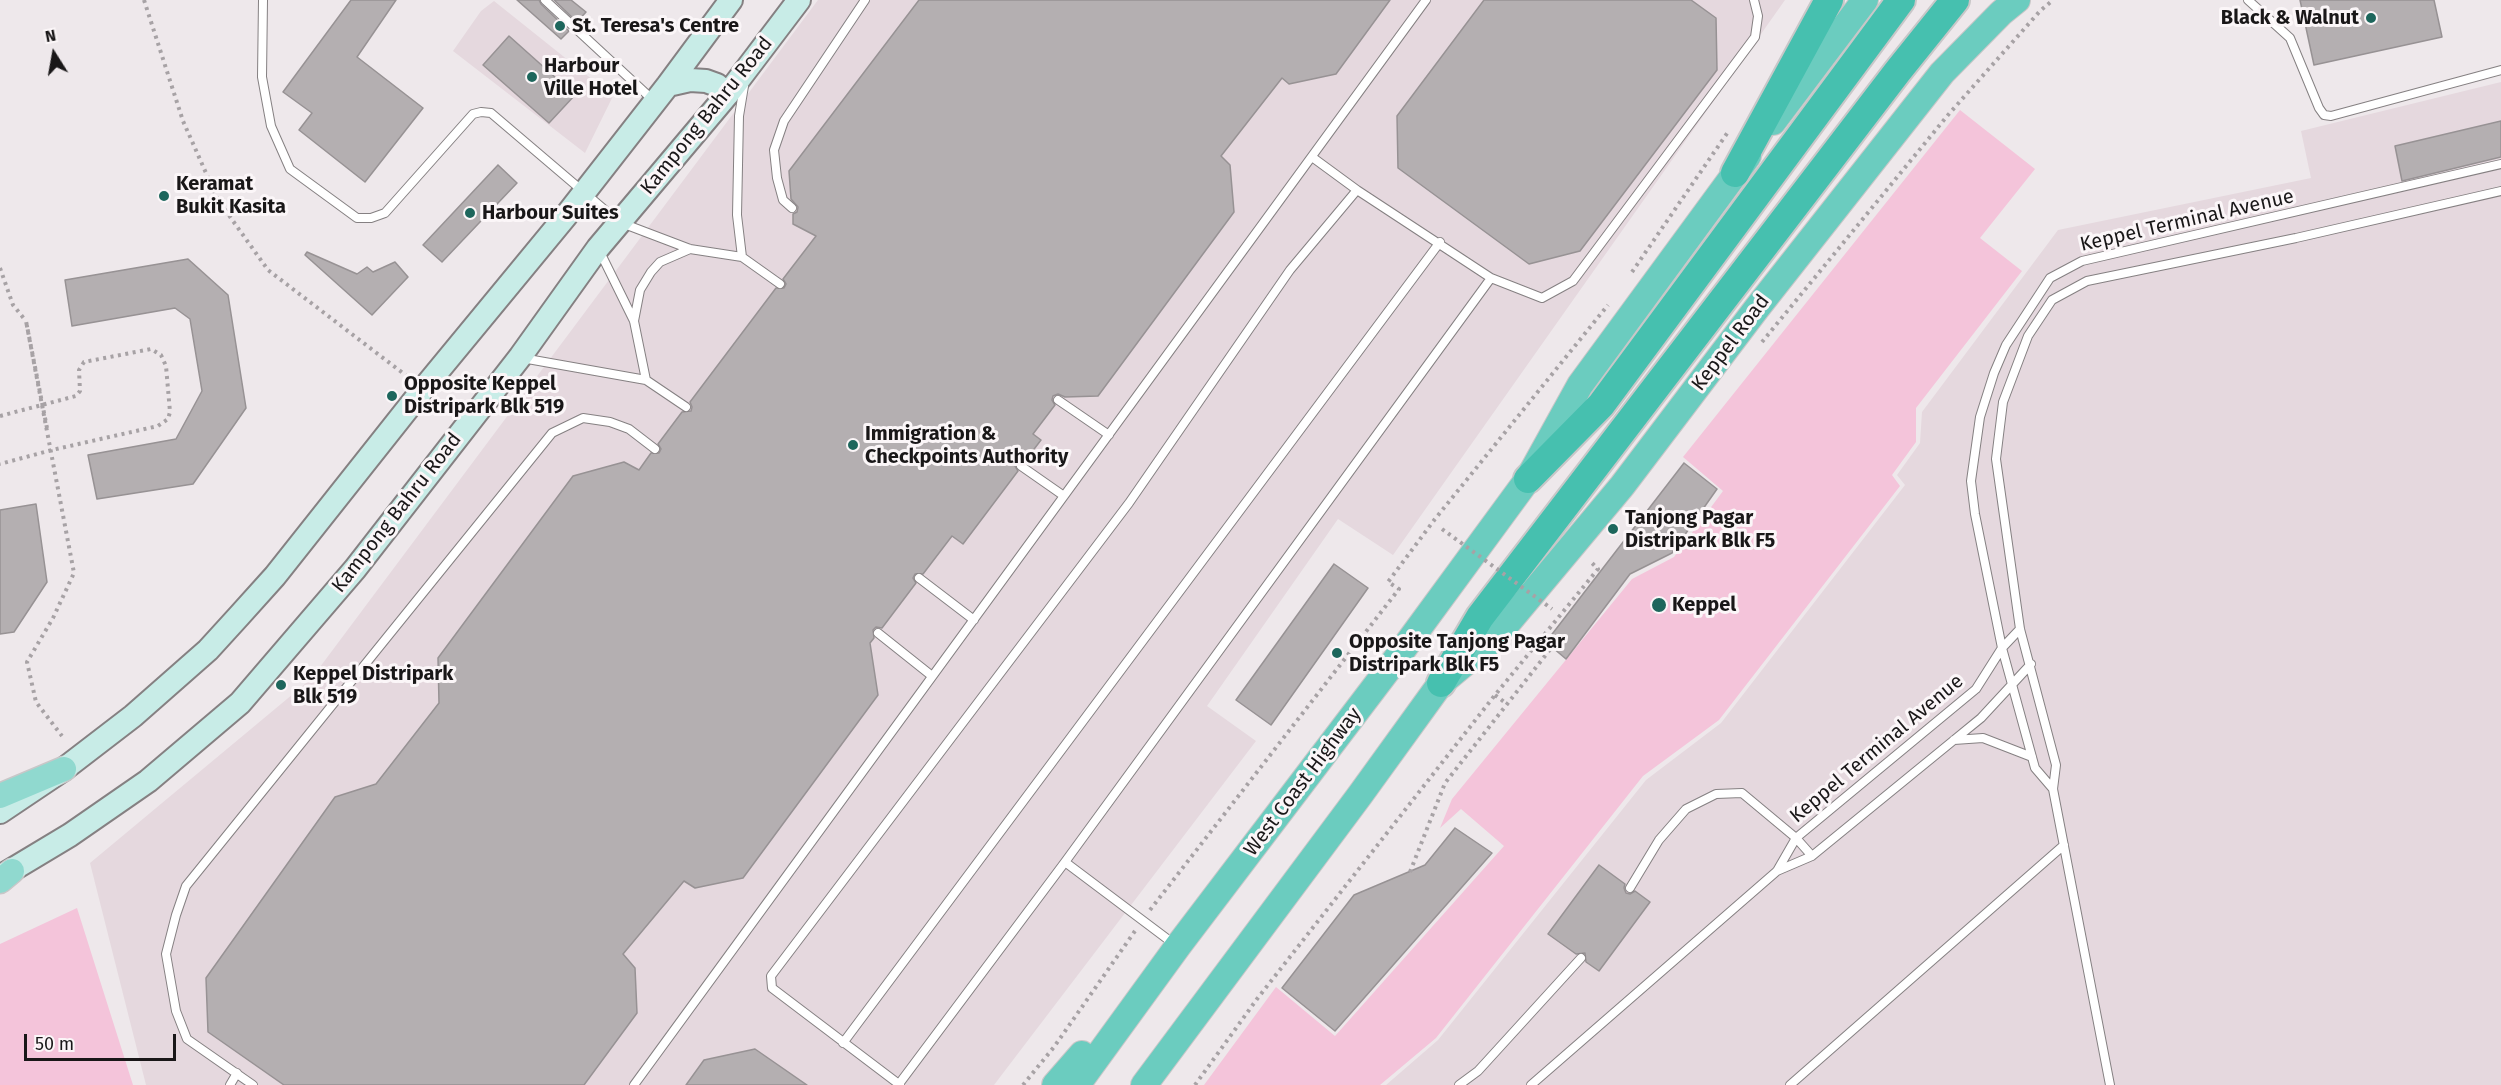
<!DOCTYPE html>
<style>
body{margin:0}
#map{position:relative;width:2501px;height:1085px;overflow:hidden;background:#eee8eb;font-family:"Fira Sans",sans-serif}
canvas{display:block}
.north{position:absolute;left:24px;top:24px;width:60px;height:60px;-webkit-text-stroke:4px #fbf6f8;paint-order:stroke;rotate:349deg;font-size:16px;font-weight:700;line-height:24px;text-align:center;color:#191718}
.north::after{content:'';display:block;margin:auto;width:21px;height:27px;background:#191718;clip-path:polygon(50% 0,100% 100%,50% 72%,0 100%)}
.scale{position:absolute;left:24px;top:1034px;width:152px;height:27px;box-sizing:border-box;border:3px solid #191718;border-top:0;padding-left:8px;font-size:18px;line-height:21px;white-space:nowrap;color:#191718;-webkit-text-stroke:4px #fbf6f8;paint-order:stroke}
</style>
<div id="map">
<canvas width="2501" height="1085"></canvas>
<div class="north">N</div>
<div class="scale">50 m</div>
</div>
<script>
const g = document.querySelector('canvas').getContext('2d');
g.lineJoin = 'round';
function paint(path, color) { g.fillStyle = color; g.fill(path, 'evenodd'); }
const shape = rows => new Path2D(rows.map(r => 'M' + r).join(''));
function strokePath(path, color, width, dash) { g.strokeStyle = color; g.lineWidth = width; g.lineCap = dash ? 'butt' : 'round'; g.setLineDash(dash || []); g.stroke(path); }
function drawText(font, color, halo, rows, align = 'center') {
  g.font = font + ' "Fira Sans",sans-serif'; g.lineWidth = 6; g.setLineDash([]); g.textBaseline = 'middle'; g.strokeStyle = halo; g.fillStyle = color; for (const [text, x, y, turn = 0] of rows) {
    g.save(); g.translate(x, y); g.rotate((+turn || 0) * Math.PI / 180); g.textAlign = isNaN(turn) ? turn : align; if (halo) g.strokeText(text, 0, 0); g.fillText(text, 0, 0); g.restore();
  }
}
paint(shape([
 [818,0,1785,0,1393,555,1338,519,1207,706,1256,741,994,1085,146,1085,90,863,311,679],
 [494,1,613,96,585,153,453,51,481,11],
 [2501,82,2501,1085,1386,1085,1438,1040,1646,780,1721,723,1905,485,1897,475,1920,443,1922,412,2058,230,2311,178,2301,131]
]), '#e5d8de');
paint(shape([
 [1960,110,2035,169,1980,238,2022,271,1916,408,1916,442,1892,475,1900,486,1719,720,1643,776,1436,1038,1380,1085,1204,1085,1276,987,1335,1036,1504,846,1461,809,1440,828,1452,799,1632,579,1674,557,1723,491,1683,457],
 [77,908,133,1085,0,1085,0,944]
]), '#f4c4da');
const building = shape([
 [351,0,396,0,357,57,423,108,365,182,299,130,312,113,283,92,351,0],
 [517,0,539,0,541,4,569,31,561,39,517,0],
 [554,0,571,0,586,12,577,22,554,0],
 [919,0,1390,0,1336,74,1289,84,1282,78,1221,156,1230,165,1234,212,1098,396,1065,397,1058,394,1053,396,1052,400,1055,405,1033,434,1041,440,1025,461,1016,462,1015,466,1018,471,963,544,952,536,923,574,915,574,913,578,916,583,882,628,876,627,873,630,874,638,870,643,878,695,743,878,695,888,684,881,623,954,635,968,637,1013,584,1085,284,1085,208,1032,206,978,335,797,376,784,439,703,438,658,573,476,624,462,639,470,651,453,659,453,661,449,658,444,682,412,691,411,692,407,690,402,776,288,784,288,786,284,783,279,816,236,793,224,793,214,797,212,798,207,791,199,789,171,919,0],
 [1484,0,1691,0,1716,18,1717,70,1580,251,1529,264,1398,168,1397,116,1484,0],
 [2300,0,2434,0,2442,37,2314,65,2300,0],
 [509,36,575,95,549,123,483,65,509,36],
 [2501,121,2501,157,2402,181,2395,146,2501,121],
 [498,165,517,183,442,262,423,245,498,165],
 [307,252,357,274,367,267,373,272,395,262,408,277,372,315,305,255,307,252],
 [188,259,228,295,246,408,193,484,97,499,88,455,176,439,202,391,190,319,175,308,72,326,65,280,188,259],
 [1684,463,1717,489,1672,553,1630,574,1566,659,1546,642,1684,463],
 [36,504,47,582,14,632,0,634,0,510,36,504],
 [1334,564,1368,588,1271,725,1236,700,1334,564],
 [1455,828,1492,853,1335,1031,1282,988,1354,895,1425,865,1455,828],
 [1599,865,1625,884,1624,888,1626,893,1630,894,1635,891,1650,902,1599,971,1586,962,1585,953,1576,954,1548,934,1599,865],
 [755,1049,807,1085,686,1085,704,1060,755,1049]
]);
paint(building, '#b4afb1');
strokePath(building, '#979294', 1.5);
const service = shape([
 [263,0,262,77,271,126,290,169,357,218,371,218,385,213,473,114,481,112,491,113,619,222,690,249,742,257,780,284],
 [545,0,654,101],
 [2248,0,2290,38,2319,108,2324,115,2331,116,2501,70],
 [1312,157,1357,190],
 [792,208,783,200,777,178,774,150,784,121,865,0],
 [600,252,634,321,646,380],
 [742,257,737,215,739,116,744,86],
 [1491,278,1542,298,1573,281,1755,37,1758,16,1754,0],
 [634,321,640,290,651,272,660,262,690,249],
 [522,358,646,380,686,407],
 [1058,400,1109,435],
 [1021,466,1064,496],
 [919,578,974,620],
 [878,633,932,676],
 [1954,740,1983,738,2032,757],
 [2053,789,2035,768,2002,648,1975,514,1971,481,1980,417,1994,373,2006,345,2050,278,2082,261,2501,164],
 [1065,862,1174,944],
 [1777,871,1812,856,1954,740,1981,718,2031,664],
 [1630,888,1659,840,1686,809,1716,794,1742,793,1796,838,1812,856],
 [843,1043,1440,242],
 [899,1084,1065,862,1491,278,1357,190,1290,270,1129,503,771,976,772,988,900,1085],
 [230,1085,237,1073],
 [253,1085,187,1039,176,1011,166,954,176,915,186,886,552,433,583,418,610,422,629,429,655,449],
 [634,1085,1426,0],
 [1459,1085,1478,1071,1581,958],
 [1531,1085,1777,871,1796,838,1976,689,2002,648,2020,629],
 [1790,1085,2064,845],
 [2110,1085,2053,789,2056,765,2020,629,1996,459,2003,402,2028,336,2052,300,2087,281,2296,238,2501,191]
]);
const secondary = shape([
 [668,85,690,80,706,81,717,85,727,95],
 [0,812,64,769,133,716,208,650,239,616,275,576,424,388,565,217,668,85,731,0],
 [0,877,70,835,148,781,240,703,355,569,520,357,598,248,727,95,799,0]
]);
const primary = shape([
 [0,796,64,769],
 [0,881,12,871]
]);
const trunk = shape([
 [1773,122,1865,0],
 [1055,1085,1082,1054],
 [1077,1085,1178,946,1393,663,1528,479,1580,385,1748,156],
 [1144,1085,1360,795,1441,683,1495,638,1622,486,1757,308,1942,73,2001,13,2017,0]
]);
const motorway = shape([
 [1735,173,1829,0],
 [1528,479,1601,405,1901,0],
 [1441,683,1480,617,1898,71,1955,0]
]);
strokePath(service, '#858082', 10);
strokePath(secondary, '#858082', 26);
strokePath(primary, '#c8c7c8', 27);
strokePath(trunk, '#c8c7c8', 28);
strokePath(motorway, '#c8c7c8', 32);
strokePath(shape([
 [144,0,183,121,218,200,268,270,408,377],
 [0,268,13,305,26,321],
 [1632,272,1728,132],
 [1762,342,1948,115,2040,11,2053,0],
 [0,416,76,396,80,391,79,370,84,362,151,349,161,355,166,366,170,412,168,419,158,426,52,450,0,464],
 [47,428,26,321,74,573,53,618,27,662,36,702,62,736],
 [1495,695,1507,704],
 [1410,872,1445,783,1552,647],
 [1150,910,1399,589,1388,582,1435,519,1608,305],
 [1023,1085,1054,1047,1135,931],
 [1195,1085,1257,999,1495,695,1598,569,1591,562]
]), '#a7a2a5', 4, [3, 4.5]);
strokePath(service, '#fff', 8);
strokePath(secondary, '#c8ece7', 22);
strokePath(primary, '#90d9cf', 24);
strokePath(trunk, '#6bccbf', 26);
strokePath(motorway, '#46c0af', 28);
strokePath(shape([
 [1442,529,1552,609]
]), '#a7a2a5', 4, [3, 4.5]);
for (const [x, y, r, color] of [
 [2371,18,6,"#1d665c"],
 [560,26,6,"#1d665c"],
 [532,77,6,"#1d665c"],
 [164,196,6,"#1d665c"],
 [470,213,6,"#1d665c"],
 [392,396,6,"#1d665c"],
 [853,445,6,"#1d665c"],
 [1613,529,6,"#1d665c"],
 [1659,605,8,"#1d665c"],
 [1337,653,6,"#1d665c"],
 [281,685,6,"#1d665c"]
]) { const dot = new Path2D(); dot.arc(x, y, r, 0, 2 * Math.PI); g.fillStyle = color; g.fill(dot); strokePath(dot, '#fbf6f8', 2); }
drawText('bold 20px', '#191718', '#fbf6f8', [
 ["Black & Walnut",2359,18,"right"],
 ["St. Teresa's Centre",572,26],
 ["Harbour",544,66],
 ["Ville Hotel",544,89],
 ["Keramat",176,184],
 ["Bukit Kasita",176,207],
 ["Harbour Suites",482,213],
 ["Opposite Keppel",404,384],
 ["Distripark Blk 519",404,407],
 ["Immigration &",865,434],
 ["Checkpoints Authority",865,457],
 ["Tanjong Pagar",1625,518],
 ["Distripark Blk F5",1625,541],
 ["Keppel",1672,605],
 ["Opposite Tanjong Pagar",1349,642],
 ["Distripark Blk F5",1349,665],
 ["Keppel Distripark",293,674],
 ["Blk 519",293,697]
], 'left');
drawText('20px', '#191718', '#fbf6f8', [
 ["Kampong Bahru Road",707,116,-51],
 ["Keppel Terminal Avenue",2187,221,-13],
 ["Keppel Road",1731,343,-53],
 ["Kampong Bahru Road",397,513,-52],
 ["Keppel Terminal Avenue",1877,749,-40],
 ["West Coast Highway",1303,782,-53]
]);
</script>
